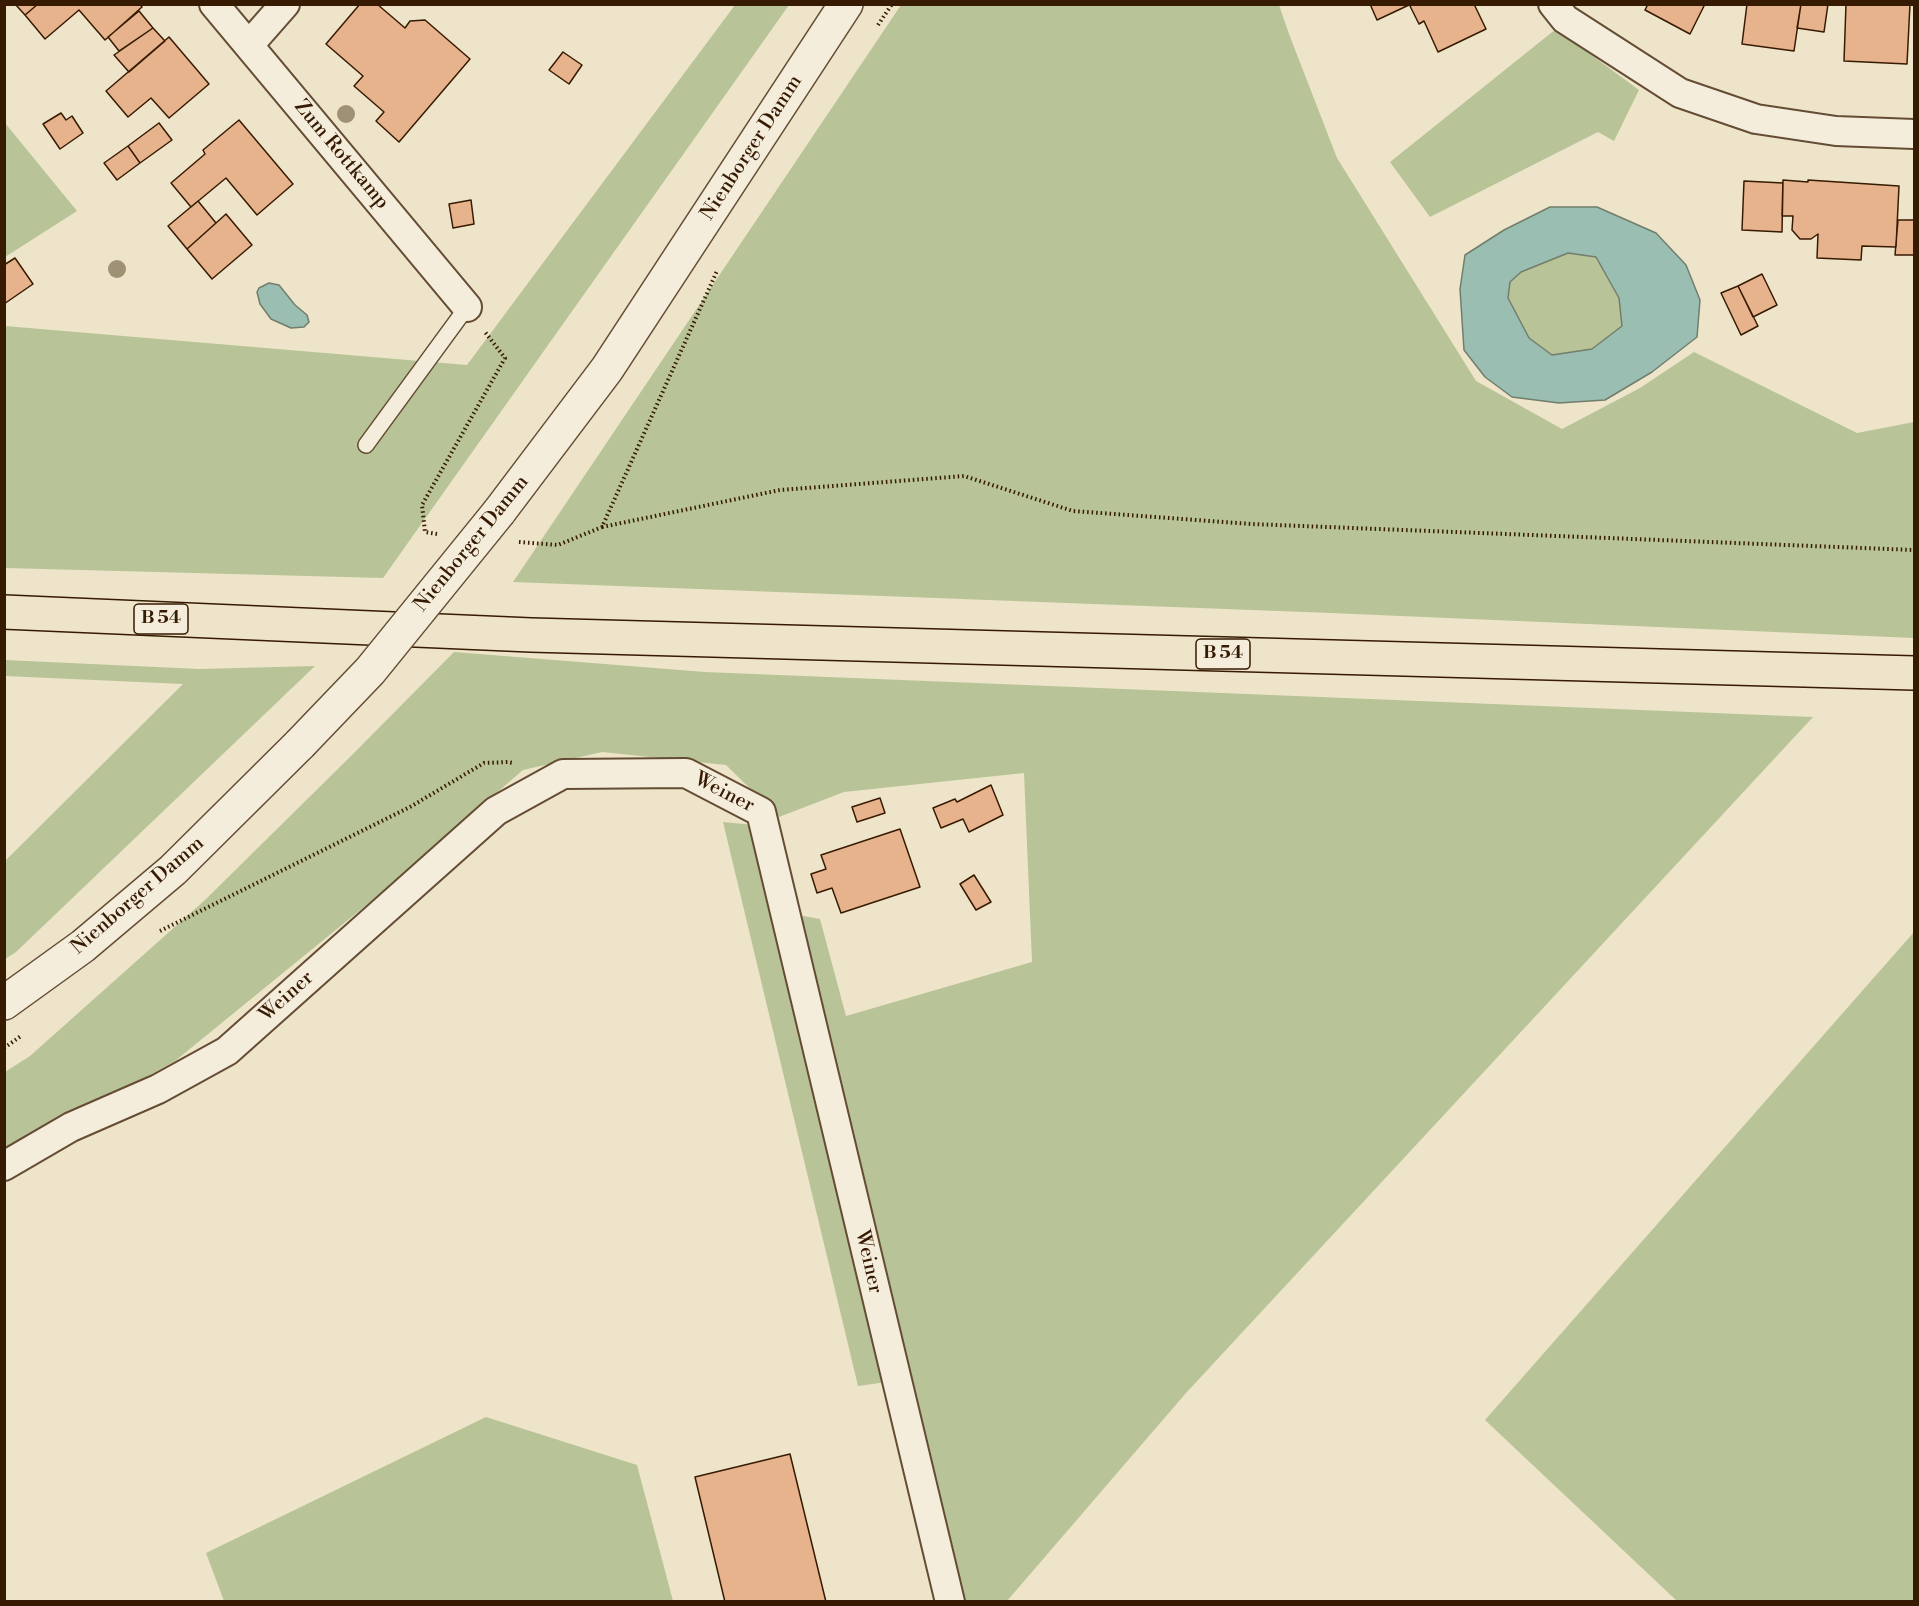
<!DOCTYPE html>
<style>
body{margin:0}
#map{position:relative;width:1919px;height:1606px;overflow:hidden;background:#eee4c9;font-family:"Libre Bodoni",serif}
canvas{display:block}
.frame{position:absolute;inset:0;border:6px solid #371a02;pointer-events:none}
</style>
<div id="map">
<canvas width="1919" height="1606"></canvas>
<div class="frame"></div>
</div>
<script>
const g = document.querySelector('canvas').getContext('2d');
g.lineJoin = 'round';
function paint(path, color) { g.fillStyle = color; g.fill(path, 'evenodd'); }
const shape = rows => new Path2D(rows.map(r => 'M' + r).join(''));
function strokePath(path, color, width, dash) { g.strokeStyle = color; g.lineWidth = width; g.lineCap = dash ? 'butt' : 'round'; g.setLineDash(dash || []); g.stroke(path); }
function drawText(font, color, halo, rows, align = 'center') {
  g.font = font + ' "Libre Bodoni",serif'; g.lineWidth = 4.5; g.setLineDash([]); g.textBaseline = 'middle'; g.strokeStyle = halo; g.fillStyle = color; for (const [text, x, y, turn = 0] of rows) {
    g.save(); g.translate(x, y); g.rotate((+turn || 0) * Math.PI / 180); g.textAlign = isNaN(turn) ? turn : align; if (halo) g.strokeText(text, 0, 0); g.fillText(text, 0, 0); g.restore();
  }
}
paint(shape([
 [735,5,789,5,383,578,5,568,5,326,467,365],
 [901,5,1279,5,1289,34,1337,158,1476,381,1562,429,1640,388,1694,352,1857,433,1914,422,1914,638,1331,613,513,582],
 [1556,29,1639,90,1614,141,1598,132,1430,217,1390,162],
 [5,123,77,211,5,257,4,257],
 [1568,253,1596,257,1619,298,1622,326,1592,349,1552,355,1529,338,1508,298,1510,282,1521,272],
 [454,652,705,672,1813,717,1186,1393,1007,1601,959,1601,908,1379,858,1386,723,822,754,825,798,915,820,919,846,1016,1032,962,1024,773,844,792,779,817,726,765,602,752,523,770,370,902,175,1061,5,1155,5,1072,30,1056,205,900,352,755],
 [5,660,199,669,315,666,16,952,5,959,5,861,183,684,5,676],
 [1914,932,1914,1601,1677,1601,1485,1420],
 [486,1417,637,1465,673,1601,224,1601,206,1553]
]), '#b8c497');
const water = shape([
 [1550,207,1597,207,1656,233,1686,265,1700,300,1697,337,1652,372,1605,400,1559,403,1512,397,1485,377,1464,350,1460,289,1465,255,1504,230,1550,207],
 [1568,253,1596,257,1619,298,1622,326,1592,349,1552,355,1529,338,1508,298,1510,282,1521,272,1568,253],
 [269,283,279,285,295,305,307,315,309,322,304,327,291,328,271,319,260,304,257,292,259,288,269,283]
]);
paint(water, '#9abfb2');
strokePath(water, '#727d6c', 1.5);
const building = shape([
 [15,4,38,4,25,15,15,4],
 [38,4,140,4,142,7,105,40,79,10,45,39,25,15,38,4],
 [360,4,377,4,405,28,410,21,425,20,470,59,399,142,376,121,384,112,354,86,363,76,326,44,360,4],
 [1370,4,1409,4,1409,5,1377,20,1370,4],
 [1474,4,1486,29,1438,52,1424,21,1419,24,1409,4,1474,4],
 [1648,4,1705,4,1690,34,1645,10,1648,4],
 [1747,4,1801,4,1794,51,1742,44,1747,4],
 [1801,4,1828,4,1824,32,1797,28,1801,4],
 [1846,4,1910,4,1907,64,1844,61,1846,4],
 [139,11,153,28,119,51,108,37,139,11],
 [153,28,165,41,129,72,114,55,153,28],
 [169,37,209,84,169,118,151,98,128,117,106,91,169,37],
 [563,52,582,65,569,84,549,70,563,52],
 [61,113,66,120,72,116,83,133,60,149,43,124,61,113],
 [239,120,293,184,257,215,226,178,191,207,171,183,205,154,203,150,239,120],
 [159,123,172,140,140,163,128,146,159,123],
 [128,146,140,163,117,180,104,163,128,146],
 [1783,180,1808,182,1808,180,1899,186,1896,247,1862,246,1861,260,1817,258,1818,234,1811,239,1800,239,1792,230,1793,216,1782,216,1783,180],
 [1744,181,1783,183,1782,232,1742,230,1744,181],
 [471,200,474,224,453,228,449,204,471,200],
 [198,201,216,223,187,249,168,226,198,201],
 [226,214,252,245,212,279,187,249,226,214],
 [1898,220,1914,220,1914,255,1895,255,1898,220],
 [15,258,33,284,4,304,4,265,15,258],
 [1762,274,1777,305,1753,317,1738,286,1762,274],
 [1738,286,1758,326,1741,335,1721,293,1738,286],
 [991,785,1003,815,969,832,963,819,941,828,933,808,955,799,957,802,991,785],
 [880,798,885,813,857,822,852,807,880,798],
 [900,829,920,887,841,913,832,888,817,893,811,874,826,869,821,855,900,829],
 [974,875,991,902,976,910,960,884,974,875],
 [790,1454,826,1602,725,1602,695,1477,790,1454]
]);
paint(building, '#e6b38c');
strokePath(building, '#371a02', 1.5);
const service = shape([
 [366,445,467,307]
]);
const minor = shape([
 [214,4,467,307],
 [1553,4,1565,19,1680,93,1756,119,1836,131,1914,134],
 [249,45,285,4],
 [4,1166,71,1127,158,1089,227,1051,496,811,563,774,686,773,761,812,950,1602]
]);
const tertiary = shape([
 [499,512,607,369,846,4],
 [4,1003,83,946,173,870,300,744]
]);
const trunk = shape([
 [4,612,531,635,1914,673]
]);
strokePath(service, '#654c34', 18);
strokePath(minor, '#654c34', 32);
strokePath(tertiary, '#654c34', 36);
strokePath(trunk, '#371a02', 36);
strokePath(shape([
 [878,25,892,4],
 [602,527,780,490,964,476,1073,511,1251,524,1914,550],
 [437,534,425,532,422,505,505,358,485,332],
 [519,542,558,545,602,527,717,271],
 [160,931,410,807,484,763,508,762,513,763],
 [4,1048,21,1036]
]), '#371a02', 4, [1.5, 3]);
strokePath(service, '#f4eddc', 15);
strokePath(minor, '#f4eddc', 28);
strokePath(tertiary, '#f4eddc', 33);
strokePath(trunk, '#eee4c9', 33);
const tertiaryBridge = shape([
 [300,744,370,671,499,512]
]);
strokePath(tertiaryBridge, '#654c34', 36, []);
strokePath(tertiaryBridge, '#f4eddc', 33);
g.fillStyle = '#9f9174';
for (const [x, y] of [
 [346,114],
 [117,269]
]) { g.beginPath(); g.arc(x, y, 9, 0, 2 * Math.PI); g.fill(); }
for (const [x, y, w] of [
 [161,619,54],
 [1223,654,54]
]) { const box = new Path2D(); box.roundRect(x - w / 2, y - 15, w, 30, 4.5); g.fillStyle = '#f4eddc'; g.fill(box); strokePath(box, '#371a02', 1.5); }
drawText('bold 18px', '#371a02', null, [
 ["B 54",161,619],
 ["B 54",1223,654]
]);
drawText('20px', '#371a02', '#f4eddc', [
 ["Nienborger Damm",752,148,-57],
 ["Zum Rottkamp",341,155,50],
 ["Nienborger Damm",472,544,-51],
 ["Weiner",724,793,27],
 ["Nienborger Damm",138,896,-41],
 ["Weiner",287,997,-42],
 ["Weiner",868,1262,77]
]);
</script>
